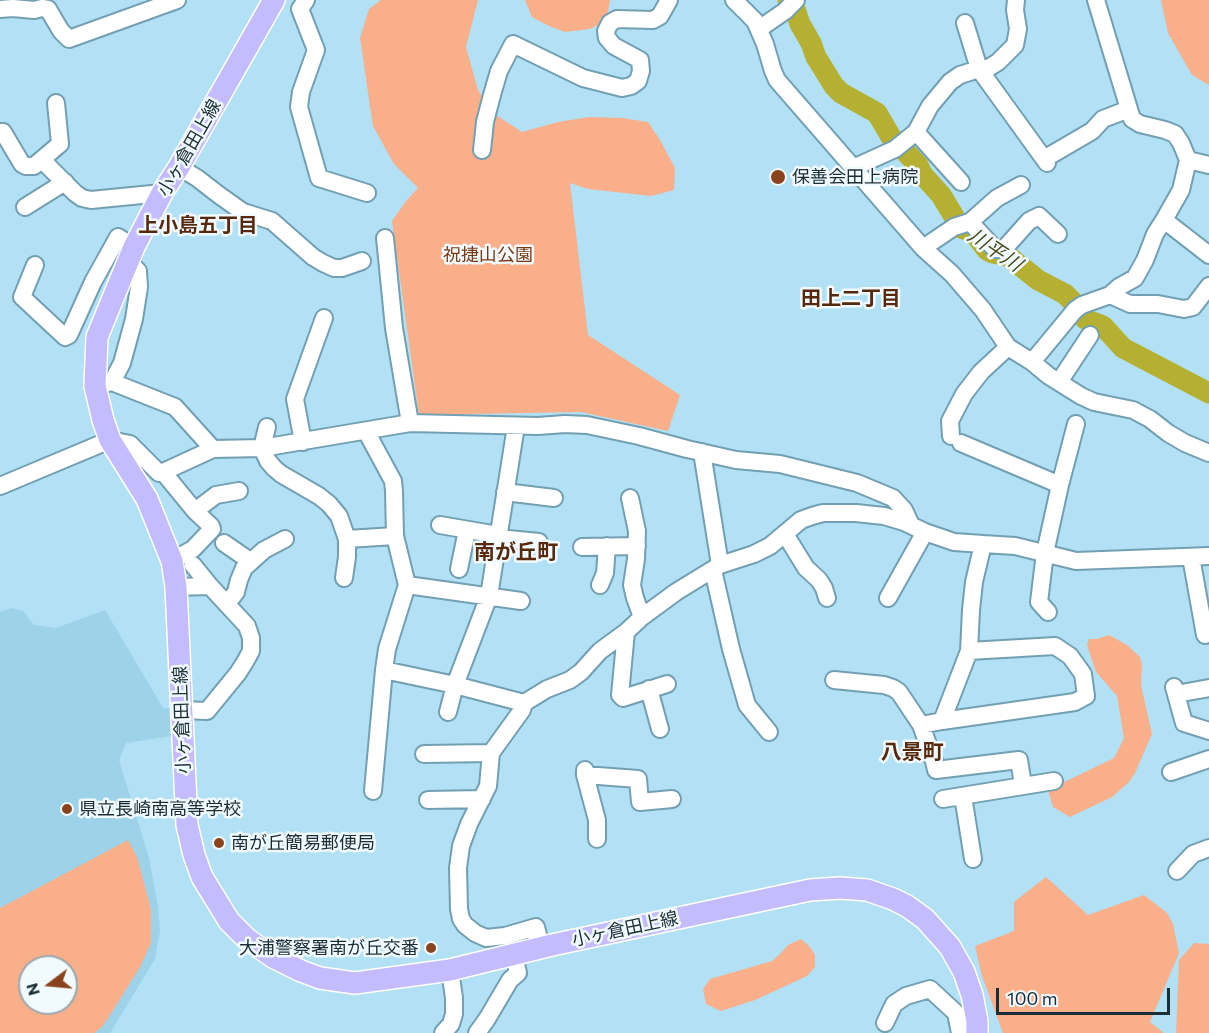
<!DOCTYPE html>
<meta charset="utf-8">
<style>
body{margin:0}
#map{position:relative;width:1209px;height:1033px;overflow:hidden;background:#b2e0f4;font-family:Commissioner,sans-serif}
canvas{display:block}
.north{position:absolute;left:18px;top:955px;width:60px;height:60px;box-sizing:border-box;background:#f1fafe;border:2px solid #9ba8ae;border-radius:50%;rotate:254deg;font-size:16px;font-weight:700;line-height:24px;text-align:center;color:#1b2d35}
.north::after{content:'';display:block;margin:auto;width:21px;height:27px;background:#8a441d;clip-path:polygon(50% 0,100% 100%,50% 72%,0 100%)}
.scale{position:absolute;left:996px;top:988px;width:174px;height:27px;box-sizing:border-box;border:3px solid #1b2d35;border-top:0;padding-left:8px;font-size:18px;line-height:21px;white-space:nowrap;color:#1b2d35;-webkit-text-stroke:4px #f1fafe;paint-order:stroke}
</style>
<div id="map">
<canvas width="1209" height="1033"></canvas>
<div class="north">N</div>
<div class="scale">100 m</div>
</div>
<script>
const g = document.querySelector('canvas').getContext('2d');
g.lineJoin = 'round';
function paint(path, color) { g.fillStyle = color; g.fill(path, 'evenodd'); }
const shape = rows => new Path2D(rows.map(r => 'M' + r).join(''));
function strokePath(path, color, width, dash) { g.strokeStyle = color; g.lineWidth = width; g.lineCap = dash ? 'butt' : 'round'; g.setLineDash(dash || []); g.stroke(path); }
function drawText(font, color, halo, rows, align = 'center') {
  g.font = font + ' Commissioner,"Noto Sans JP",sans-serif'; g.lineWidth = 5; g.setLineDash([]); g.textBaseline = 'middle'; g.strokeStyle = halo; g.fillStyle = color; for (const [text, x, y, turn = 0] of rows) {
    g.save(); g.translate(x, y); g.rotate((+turn || 0) * Math.PI / 180); g.textAlign = isNaN(turn) ? turn : align; if (halo) g.strokeText(text, 0, 0); g.fillText(text, 0, 0); g.restore();
  }
}
paint(shape([
 [11,608,23,611,34,625,56,628,105,610,163,708,172,708,171,736,126,743,119,760,149,858,158,906,160,931,155,959,110,1033,0,1033,0,612],
 [30,967,66,967,66,1003,30,1003]
]), '#9dd2e9');
paint(shape([
 [381,0,478,0,466,47,478,90,491,112,522,132,558,122,589,117,622,118,648,122,660,140,675,168,674,190,651,196,588,189,570,183,588,335,680,395,668,431,581,412,419,415,392,221,406,201,418,188,394,164,373,126,360,38,369,9],
 [525,0,610,0,606,21,590,29,565,32,549,26,532,17],
 [1161,0,1209,0,1209,85,1192,75,1168,33],
 [1109,635,1127,645,1140,657,1142,665,1141,685,1152,734,1135,773,1129,782,1112,797,1070,817,1053,807,1048,790,1114,758,1124,738,1117,696,1096,672,1087,645,1089,639,1097,639],
 [128,840,137,857,151,909,151,943,140,967,112,1012,102,1027,94,1033,0,1033,0,908],
 [30,967,66,967,66,1003,30,1003],
 [1046,877,1088,915,1144,895,1167,913,1173,924,1179,953,1150,1022,1164,1033,1003,1033,982,976,975,946,1014,931,1014,902],
 [801,939,810,947,815,955,815,967,807,976,755,1000,721,1011,706,1004,703,989,710,979,772,961,779,955,788,945],
 [1194,943,1209,944,1209,1033,1176,1033,1179,960]
]), '#f9af8a');
strokePath(shape([
 [788,0,795,9,800,24,811,43,816,57,834,86,841,93,877,113,891,137,918,165,922,174,941,195,961,228,973,232,987,250,993,253,1008,256,1038,280,1065,294,1075,304,1085,319,1103,326,1123,348,1209,393]
]), '#b5b032', 21);
const minor = shape([
 [306,0,300,9,316,50,301,92,299,107,319,178,367,193],
 [734,0,755,21,765,44,773,71,777,80,923,248,952,274,983,310,1008,347,1032,362,1049,376,1081,396,1094,402,1133,410,1150,419,1168,433,1185,443,1209,453],
 [0,9,13,8,34,10,42,8,48,9,61,31,69,39,177,0],
 [965,23,979,69,1047,163],
 [759,29,785,11,796,0],
 [0,132,3,132,22,164,26,166,34,166,60,144,56,103],
 [916,132,961,182],
 [482,150,485,122,492,95,499,71,513,44,583,78,622,88,631,86,638,81,641,71,640,60,614,46,607,38,606,31,610,23,617,19,653,20,660,16,669,0],
 [1044,159,1092,131,1103,119,1129,109],
 [42,160,75,193,82,198,91,200,162,193],
 [1188,160,1209,165],
 [179,167,197,178,219,195,243,212,272,221,313,257,323,263,334,268,342,268,362,261],
 [853,168,895,149,916,132,930,106,950,82,960,75,979,69,990,67,998,62,1015,45,1018,29,1015,10,1016,0],
 [25,207,65,182],
 [1164,220,1209,255],
 [970,222,995,249,1004,249,1029,221,1039,216,1058,234],
 [385,238,394,328,410,423],
 [923,248,954,227,970,222,997,198,1021,185],
 [35,265,22,297,65,337,69,335,93,282,118,237,134,247],
 [1110,295,1130,304,1158,304,1184,309,1193,307,1209,286],
 [1032,362,1075,310,1082,305,1110,295,1119,287,1135,278,1145,260,1155,234,1164,220,1181,190,1188,160,1181,143,1175,134,1165,130,1140,124,1132,119,1096,0],
 [112,382,122,363,134,319,139,287,138,271,128,261],
 [1059,382,1090,335],
 [95,386,112,382,175,407,213,449],
 [267,427,262,448,268,461,274,468,281,474,319,496,329,504,339,516,347,539,347,557,344,578],
 [366,431,393,481,394,491,395,536,407,585,387,649,384,670,373,791],
 [951,436,950,421,964,394,981,372,1008,347],
 [303,442,295,399,324,318],
 [961,443,1060,485],
 [702,452,720,565],
 [0,486,110,440,130,444,159,473,163,472],
 [505,492,554,498],
 [630,498,637,531,636,559,632,585,635,598,642,617],
 [195,511,216,495,239,491],
 [440,525,498,535],
 [785,534,806,568,819,580,824,588,827,598],
 [498,538,539,542],
 [347,539,395,536],
 [224,543,250,561],
 [582,547,637,546],
 [1191,557,1205,635],
 [172,561,193,549,212,529,211,526,195,511,163,472,213,449,262,448,410,423,538,426,565,424,587,425,639,436,687,449,736,460,780,464,857,483,893,498,904,510,911,525],
 [193,565,210,586],
 [459,569,467,530],
 [713,570,731,649,747,705,769,732],
 [407,585,521,601],
 [600,585,605,573,607,546],
 [176,587,210,586,247,626,251,638,251,651,245,662,238,673,207,711,182,710],
 [888,598,925,532],
 [227,604,236,592,239,580,244,568,264,550,285,539],
 [1048,612,1039,602,1045,553,1060,485,1076,424],
 [626,632,620,695,623,698,667,684],
 [384,670,455,685,524,703],
 [834,680,884,685,893,688,899,692,921,725,942,721,969,651,971,610,974,582,983,544,1015,546,1076,561,1209,556],
 [1174,687,1184,723,1209,731],
 [649,689,660,729],
 [1176,694,1209,688],
 [448,712,455,685,489,596,516,426],
 [942,721,1075,702,1086,696,1083,674,1070,656,1055,646,969,651],
 [921,725,934,761,936,770,1019,760,1023,785],
 [424,754,491,753],
 [585,770,585,775,597,820,597,839],
 [1171,772,1209,759],
 [585,775,638,779,640,802,672,799],
 [963,796,973,859],
 [943,799,1054,781],
 [428,800,482,799],
 [1177,871,1193,854,1209,848],
 [541,947,536,927,505,936,486,938,475,933,465,925,461,919,459,909,458,868,461,846,469,824,488,786,491,753,522,710,524,703,547,689,570,680,581,672,600,651,626,632,642,617,676,592,720,565,754,554,770,546,801,520,812,516,823,513,856,513,884,516,904,522,925,532,954,542,983,544],
 [885,1023,894,1004,906,996,930,989,956,1013,960,1033],
 [443,1033,451,1024,454,1014,454,998,450,970],
 [477,1033,487,1019,510,980,518,973,514,954]
]);
const major = shape([
 [274,0,179,167,162,193,134,247,97,337,95,386,103,420,110,440,147,499,172,561,176,587,187,825,194,855,202,877,229,921,247,939,273,957,301,971,320,978,355,983,450,970,552,945,810,890,840,888,867,890,893,899,907,906,925,919,950,947,964,972,972,995,977,1021,977,1033]
]);
strokePath(minor, '#739fb3', 20);
strokePath(major, '#fff', 24);
strokePath(minor, '#fff', 16);
strokePath(major, '#c4bcff', 21);
for (const [x, y, r, color] of [
 [778,177,8,"#8a441d"],
 [67,809,6,"#8a441d"],
 [219,843,6,"#8a441d"],
 [431,948,6,"#8a441d"]
]) { const dot = new Path2D(); dot.arc(x, y, r, 0, 2 * Math.PI); g.fillStyle = color; g.fill(dot); strokePath(dot, '#f1fafe', 2); }
drawText('18px', '#1b2d35', '#f1fafe', [
 ["小ヶ倉田上線",189,148,-60],
 ["小ヶ倉田上線",182,720,-92],
 ["小ヶ倉田上線",625,929,-12]
]);
drawText('18px', '#1b2d35', '#f1fafe', [
 ["保善会田上病院",792,177],
 ["県立長崎南高等学校",79,809],
 ["南が丘簡易郵便局",231,843],
 ["大浦警察署南が丘交番",419,948,"right"]
], 'left');
drawText('18px', '#7b3a15', '#f1fafe', [
 ["祝捷山公園",488,255]
]);
drawText('bold 20px', '#57280c', '#f1fafe', [
 ["上小島五丁目",198,225],
 ["田上二丁目",851,298]
]);
drawText('italic 20px', '#4b4918', '#f1fafe', [
 ["川平川",995,250,34]
]);
drawText('bold 21px', '#57280c', '#f1fafe', [
 ["南が丘町",516,552],
 ["八景町",912,752]
]);
</script>
